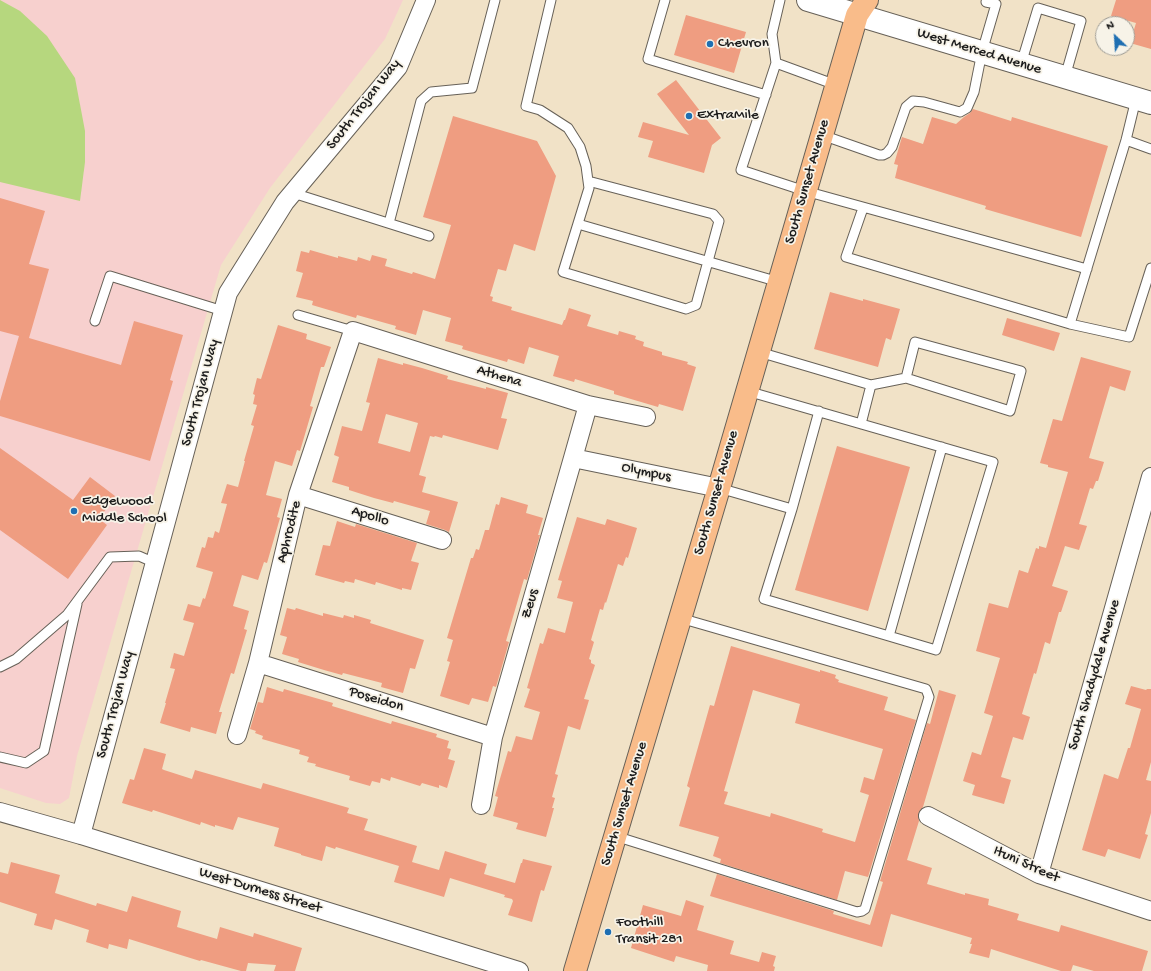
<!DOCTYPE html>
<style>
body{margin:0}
#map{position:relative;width:1151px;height:971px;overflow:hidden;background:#f1e2c7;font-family:"Gochi Hand",sans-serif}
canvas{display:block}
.north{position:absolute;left:1095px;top:16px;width:40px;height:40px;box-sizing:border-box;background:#f7f3e8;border:1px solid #9f9d96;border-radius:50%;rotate:335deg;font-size:11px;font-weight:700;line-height:16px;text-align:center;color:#1c1c1c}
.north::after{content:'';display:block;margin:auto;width:14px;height:18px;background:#1f6fb2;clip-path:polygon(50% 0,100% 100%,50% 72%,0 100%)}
</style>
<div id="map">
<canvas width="1151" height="971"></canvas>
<div class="north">N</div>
</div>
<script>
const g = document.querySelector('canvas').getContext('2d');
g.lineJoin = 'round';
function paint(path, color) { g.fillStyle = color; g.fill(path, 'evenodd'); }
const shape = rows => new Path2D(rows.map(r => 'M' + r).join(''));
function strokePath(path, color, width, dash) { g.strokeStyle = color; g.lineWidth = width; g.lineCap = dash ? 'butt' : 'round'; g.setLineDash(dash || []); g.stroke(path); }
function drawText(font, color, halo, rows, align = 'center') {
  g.font = font + ' "Gochi Hand",sans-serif'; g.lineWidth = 3.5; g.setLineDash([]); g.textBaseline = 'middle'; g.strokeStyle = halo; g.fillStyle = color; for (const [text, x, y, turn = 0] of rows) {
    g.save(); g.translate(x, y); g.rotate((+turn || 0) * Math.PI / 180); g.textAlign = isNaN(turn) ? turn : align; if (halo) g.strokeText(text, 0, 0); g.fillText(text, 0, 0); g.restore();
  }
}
paint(shape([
 [0,0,403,0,385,39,270,188,221,265,77,756,69,798,60,804,46,803,0,788]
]), '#f7d0ce');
paint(shape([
 [0,0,20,11,47,36,75,78,85,131,85,162,80,201,0,182]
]), '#b6d77e');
paint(shape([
 [1116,0,1151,0,1151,49,1130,43,1136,23,1111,16],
 [686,15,746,32,734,73,674,55],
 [676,80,721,138,712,145,704,173,648,157,653,141,638,137,643,122,689,135,657,94],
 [973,109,1011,121,1012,117,1108,146,1081,237,985,209,986,206,895,178,898,165,894,164,902,137,923,144,932,117,956,124,964,117,970,113],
 [453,116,537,141,556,176,535,251,514,244,506,271,498,269,490,296,493,297,492,301,512,307,511,310,562,325,564,320,565,320,569,308,591,315,587,326,618,335,619,331,636,336,635,339,644,342,643,346,662,352,662,355,688,362,687,364,696,367,683,411,659,404,658,407,614,394,614,391,575,379,574,382,553,376,559,356,529,347,524,364,508,359,507,362,462,349,463,346,445,341,451,318,423,310,416,335,395,329,396,326,357,315,356,318,312,305,313,301,296,297,303,273,296,271,301,251,309,253,310,250,338,258,338,256,357,261,358,257,370,261,372,255,387,259,385,266,412,274,413,272,435,279,451,225,423,217],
 [0,198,45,211,29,264,49,269,29,338,121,365,134,321,183,335,170,380,173,381,150,461,0,416,0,401,19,336,0,331],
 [830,292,863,301,863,299,900,309,891,340,886,338,878,367,814,349],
 [1007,318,1060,333,1054,351,1002,335],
 [278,325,307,334,306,339,331,347,324,367,321,367,310,406,313,407,300,451,297,450,292,466,275,461,266,495,282,499,277,517,280,518,267,563,264,562,258,580,242,575,233,606,249,611,244,629,247,630,234,674,231,673,219,712,222,712,216,734,191,727,190,732,160,723,166,703,165,703,175,669,170,668,174,653,184,656,194,623,183,620,188,604,200,607,203,598,205,599,213,572,196,567,202,547,205,548,208,537,213,538,215,531,219,533,227,504,221,503,227,484,238,487,245,461,244,461,254,426,251,425,257,405,253,404,255,395,253,394,257,378,261,379],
 [1081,357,1131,371,1125,391,1110,386,1102,413,1089,458,1104,462,1098,481,1096,481,1093,489,1090,488,1079,524,1087,526,1079,550,1065,546,1052,586,1068,591,1061,612,1059,612,1050,644,1045,642,1036,674,1034,673,1022,714,1030,717,1023,740,1013,737,1001,777,1011,780,1004,804,972,795,975,785,963,781,972,752,981,755,993,716,984,713,1000,658,976,651,989,603,1008,608,1019,570,1028,573,1036,548,1039,549,1039,546,1046,548,1068,472,1048,467,1048,465,1040,463,1053,419,1062,421],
 [378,358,403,365,403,363,422,368,448,376,447,379,486,389,486,387,508,393,501,418,507,419,498,450,443,435,442,438,435,436,434,437,430,436,419,475,426,477,422,492,458,502,449,532,445,530,426,524,430,511,394,501,393,503,374,498,349,490,349,487,332,482,339,457,334,455,342,426,362,431,370,403,366,402],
 [386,414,418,423,410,452,378,443],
 [837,446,910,467,868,611,795,590],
 [0,448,73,500,90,477,115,496,99,519,107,525,68,579,0,530],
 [501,497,528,505,526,513,543,518,538,535,540,535,527,580,524,579,506,641,509,642,496,687,493,686,488,702,472,698,469,705,440,696,450,662,447,661,453,640,447,638,471,558,473,558,476,549,479,550,485,530,489,530,496,504,499,505],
 [577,517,605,525,607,519,637,528,628,558,626,557,623,566,618,564,606,603,605,602,603,610,600,609,591,640,594,642,589,659,591,660,591,663,595,665,584,699,589,700,580,730,568,726,555,774,558,775,552,797,555,798,552,808,554,808,546,837,516,829,518,823,493,816,498,797,495,796,508,751,511,752,516,736,532,740,540,712,524,707,530,689,527,688,540,643,543,644,548,628,565,633,573,602,557,598,562,581,558,580],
 [337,521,355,527,356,524,417,543,411,561,419,563,411,590,402,588,402,590,376,582,375,585,355,579,354,583,345,581,344,583,315,575,323,545,330,546],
 [287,608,295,610,296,608,323,616,323,613,343,618,344,615,354,618,354,615,371,620,370,623,424,640,415,669,410,668,403,693,381,687,382,683,343,673,342,675,324,670,298,662,299,659,282,654,287,637,280,635],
 [731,646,820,672,820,670,836,675,835,678,839,680,838,682,888,697,884,710,916,720,868,877,845,871,837,900,720,863,721,859,713,856,719,837,679,826,690,788,687,786,710,705,714,706],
 [753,690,800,704,795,723,883,749,874,780,864,777,860,792,869,795,855,842,822,832,823,829,771,813,770,817,724,804,728,792,724,791],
 [1131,686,1146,690,1147,689,1151,689,1151,762,1146,780,1151,781,1151,813,1145,834,1148,835,1140,859,1108,849,1105,857,1082,850,1104,774,1118,779,1128,748,1130,748,1141,709,1125,704],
 [267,687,283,692,284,689,333,703,332,706,391,724,392,721,437,734,436,737,449,741,447,748,451,749,448,759,455,761,447,788,439,785,439,788,422,783,420,786,391,777,390,781,381,778,380,783,372,781,370,786,349,780,350,776,315,766,316,764,307,762,309,757,299,754,300,750,262,739,263,736,255,733,256,731,250,729,258,702,263,703],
 [939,690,956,695,923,807,919,812,918,816,919,821,907,860,932,868,927,884,965,895,965,893,989,899,988,905,1019,914,1017,920,1059,932,1061,925,1148,951,1142,971,1094,971,1073,965,1071,971,1061,971,991,949,989,958,969,953,972,944,970,944,972,938,891,914,882,947,710,896,717,874,834,911,833,914,870,925,883,882,880,881,927,723,930,724],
 [144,748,166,754,162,769,164,770,192,779,195,770,261,789,263,783,349,808,347,813,368,819,364,830,417,846,412,862,439,870,445,851,487,864,484,874,515,883,521,863,522,863,523,859,552,866,544,891,541,890,532,922,508,915,513,901,512,899,504,897,505,895,450,878,444,897,394,882,399,866,336,847,335,849,326,846,322,861,301,855,301,854,274,846,279,828,238,817,233,830,215,825,215,827,201,822,200,825,153,810,152,812,122,803,130,779,134,780],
 [11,862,60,875,55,893,96,906,97,903,127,912,132,896,181,911,177,927,217,939,220,927,253,937,254,933,302,948,295,971,274,971,276,965,248,963,246,971,241,971,201,960,200,961,129,939,127,949,109,944,108,949,86,942,89,930,55,919,52,930,34,925,37,914,0,902,0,872,8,874],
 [686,900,704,906,697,930,734,941,730,954,759,962,762,952,776,956,773,966,775,967,774,971,707,971,708,965,676,956,674,962,631,948,643,905,681,916]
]), '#ef9d81');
const service = shape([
 [551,0,526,106,540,110,568,128,580,147,586,166,588,181,589,188,563,272,686,309,696,305,719,221,713,214,588,181],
 [665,0,648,59,766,95],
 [776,63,772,34,780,0],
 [1021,64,1038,8,1081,21,1065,77],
 [836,85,776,63,741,170,805,191,1087,269],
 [1136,99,1126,140,1070,324,1129,337,1151,268],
 [822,135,879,155,883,155,887,153,892,147,906,107,913,101,924,102,960,112,967,108,974,92,982,52,996,4,986,2],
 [1126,140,1151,149],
 [293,193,429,236],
 [863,208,846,257,1070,324],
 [389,223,421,101,431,92,472,88,495,0],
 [578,224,779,282],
 [298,315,353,331],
 [95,321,110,276,223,311],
 [759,352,871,385],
 [747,391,993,462,936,650,764,599,792,509],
 [861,424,871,385,906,378,1010,411,1021,371,915,342,906,378],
 [719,488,792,509,819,411],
 [889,636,942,447],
 [0,667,16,659,67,615,110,557,139,556,155,563],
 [0,757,26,763,44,751,77,604],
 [615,836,857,912,862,911,865,909,929,697,926,689,680,618]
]);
const minor = shape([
 [573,458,719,488],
 [298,495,442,540],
 [258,663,493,737],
 [237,735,258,663,298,495,353,331,588,405,646,417],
 [481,805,493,737,573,458,588,405],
 [0,812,81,835,519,971],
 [928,816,1039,874,1151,911],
 [81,835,228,293,285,202,398,67,426,0],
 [1039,874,1151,477]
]);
const tertiary = shape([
 [808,0,1151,103]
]);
const primary = shape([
 [575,971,719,488,857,15,867,0]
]);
strokePath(service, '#676158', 11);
strokePath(minor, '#676158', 20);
strokePath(tertiary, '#676158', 24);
strokePath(primary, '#676158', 24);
strokePath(service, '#fff', 9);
strokePath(minor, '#fff', 18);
strokePath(tertiary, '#fff', 22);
strokePath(primary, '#f9bc8a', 22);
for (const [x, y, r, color] of [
 [710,44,4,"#1f6fb2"],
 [689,116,4,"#1f6fb2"],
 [74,511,4,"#1f6fb2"],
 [608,932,4,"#1f6fb2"]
]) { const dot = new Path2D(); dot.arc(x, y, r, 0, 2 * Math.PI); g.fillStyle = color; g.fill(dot); strokePath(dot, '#f7f3e8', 1.5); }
drawText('15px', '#1c1c1c', '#f7f3e8', [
 ["Chevron",718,44],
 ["ExtraMile",697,116],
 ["Edgewood",82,502],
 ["Middle School",82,519],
 ["Foothill",616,923],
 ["Transit 281",616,940]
], 'left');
drawText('15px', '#1c1c1c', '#f7f3e8', [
 ["West Merced Avenue",979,52,17],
 ["South Trojan Way",364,105,-52],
 ["South Sunset Avenue",808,182,-74],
 ["Athena",499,377,17],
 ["South Trojan Way",201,393,-75],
 ["Olympus",646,473,12],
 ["South Sunset Avenue",717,493,-74],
 ["Apollo",370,517,17],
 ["Aphrodite",290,532,-76],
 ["Zeus",531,604,-74],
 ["South Shadydale Avenue",1095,675,-74],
 ["Poseidon",376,700,17],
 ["South Trojan Way",116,705,-75],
 ["South Sunset Avenue",625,804,-73],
 ["Ituni Street",1026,865,24],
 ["West Durness Street",260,891,17]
]);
</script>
